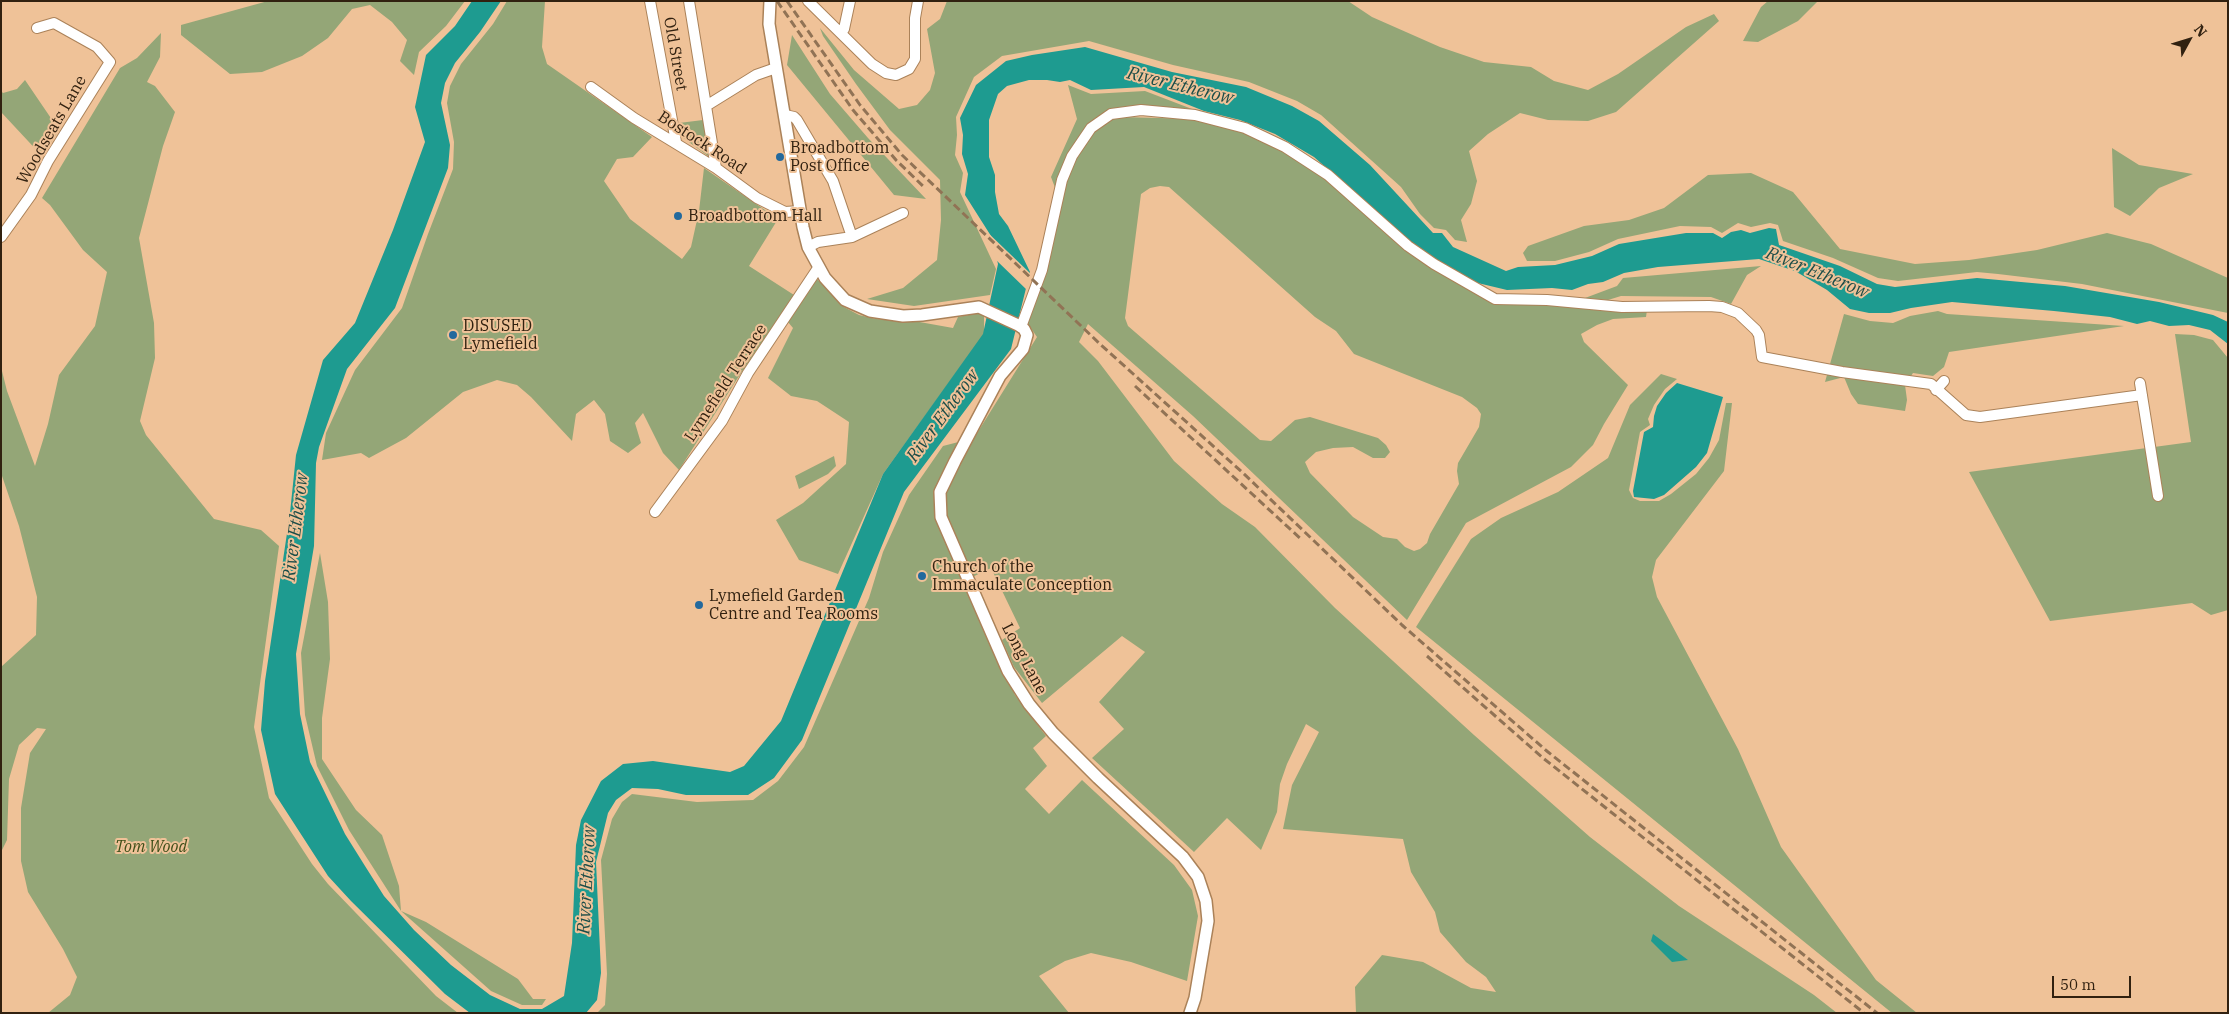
<!DOCTYPE html>
<style>
body{margin:0}
#map{position:relative;width:2229px;height:1014px;overflow:hidden;background:#efc298;font-family:"IBM Plex Serif",serif}
canvas{display:block}
.frame{position:absolute;inset:0;border:2px solid #312110;pointer-events:none}
.north{position:absolute;left:2164px;top:15px;width:50px;height:50px;-webkit-text-stroke:4px #efc298;paint-order:stroke;rotate:51deg;font-size:14px;font-weight:700;line-height:20px;text-align:center;color:#312110}
.north::after{content:'';display:block;margin:auto;width:18px;height:22px;background:#312110;clip-path:polygon(50% 0,100% 100%,50% 72%,0 100%)}
.scale{position:absolute;left:2052px;top:976px;width:79px;height:22px;box-sizing:border-box;border:2px solid #312110;border-top:0;padding-left:6px;font-size:15px;line-height:18px;white-space:nowrap;color:#312110;-webkit-text-stroke:4px #efc298;paint-order:stroke}
</style>
<div id="map">
<canvas width="2229" height="1014"></canvas>
<div class="frame"></div>
<div class="north">N</div>
<div class="scale">50 m</div>
</div>
<script>
const g = document.querySelector('canvas').getContext('2d');
g.lineJoin = 'round';
function paint(path, color) { g.fillStyle = color; g.fill(path, 'evenodd'); }
const shape = rows => new Path2D(rows.map(r => 'M' + r).join(''));
function strokePath(path, color, width, dash) { g.strokeStyle = color; g.lineWidth = width; g.lineCap = dash ? 'butt' : 'round'; g.setLineDash(dash || []); g.stroke(path); }
function drawText(font, color, halo, rows, align = 'center') {
  g.font = font + ' "IBM Plex Serif",serif'; g.lineWidth = 4; g.setLineDash([]); g.textBaseline = 'middle'; g.strokeStyle = halo; g.fillStyle = color; for (const [text, x, y, turn = 0] of rows) {
    g.save(); g.translate(x, y); g.rotate((+turn || 0) * Math.PI / 180); g.textAlign = isNaN(turn) ? turn : align; if (halo) g.strokeText(text, 0, 0); g.fillText(text, 0, 0); g.restore();
  }
}
paint(shape([
 [268,1,465,1,446,26,419,52,414,75,400,61,407,40,392,22,370,5,352,9,328,38,302,56,262,72,230,74,181,35,181,25],
 [507,1,545,1,542,47,547,64,652,137,633,157,617,159,604,181,630,219,682,259,691,247,699,211,704,168,778,219,749,266,794,295,739,376,679,470,663,453,643,413,635,423,641,443,628,453,610,441,605,414,594,400,576,414,572,441,531,397,517,385,497,380,463,392,406,438,369,458,361,453,322,460,326,433,355,370,402,308,428,234,453,169,454,142,447,103,450,86,461,64,493,24],
 [947,1,1348,1,1372,17,1440,47,1484,62,1531,67,1554,81,1588,90,1618,74,1686,27,1714,14,1719,21,1616,112,1588,121,1548,120,1520,113,1488,134,1469,151,1477,181,1471,204,1461,220,1467,242,1455,240,1446,230,1434,228,1420,214,1401,187,1321,115,1297,101,1249,82,1173,65,1089,41,1002,56,974,77,956,117,957,135,955,155,963,173,960,192,996,269,990,295,914,306,867,299,903,288,937,260,941,220,940,180,890,130,856,84,823,36,820,28,854,70,899,109,917,105,930,90,935,73,927,29,940,19],
 [1768,1,1818,1,1798,21,1758,42,1743,41,1761,7],
 [161,33,160,57,147,82,155,86,175,112,163,146,139,238,154,323,155,358,140,421,146,435,214,519,261,530,279,546,254,727,269,798,312,864,328,884,436,996,458,1013,48,1013,70,995,77,977,63,949,28,892,21,861,21,808,30,753,46,729,37,728,19,745,9,779,7,840,1,852,1,667,36,635,37,597,19,526,1,473,1,367,7,391,35,466,48,424,59,375,95,326,107,272,83,250,50,205,42,198,120,68,137,58],
 [792,35,830,94,868,138,926,199,894,195,787,65],
 [25,80,59,130,42,156,1,112,1,91,3,93,17,89],
 [1068,85,1091,94,1145,91,1192,109,1137,106,1121,117,1197,119,1245,130,1284,148,1493,302,1552,305,1606,311,1647,310,1646,317,1613,319,1597,325,1581,334,1584,342,1628,385,1604,424,1593,445,1571,467,1466,523,1407,620,1193,416,1088,324,1079,342,1098,361,1174,461,1222,504,1255,527,1335,608,1474,735,1590,837,1679,906,1814,995,1837,1013,1356,1013,1355,987,1382,955,1423,962,1471,988,1496,992,1486,977,1466,962,1440,932,1435,912,1411,872,1403,839,1283,829,1292,785,1319,732,1306,724,1287,764,1280,784,1277,812,1261,850,1227,818,1194,852,1092,758,1124,729,1099,702,1145,652,1122,636,1042,703,1014,667,1002,640,1020,628,991,568,964,581,1015,695,1046,736,1033,748,1047,766,1025,789,1049,814,1082,780,1174,865,1192,890,1198,916,1187,981,1131,962,1091,953,1065,961,1039,976,1069,1013,597,1013,605,1005,607,974,601,860,612,819,622,802,632,794,697,802,753,800,778,781,804,747,869,598,883,552,909,495,943,446,974,438,1037,337,1026,321,1059,198,1051,177,1077,119],
 [1160,186,1169,187,1315,317,1336,331,1354,354,1462,397,1477,408,1481,414,1479,427,1458,463,1457,471,1459,484,1430,534,1427,543,1420,549,1414,551,1405,547,1397,539,1383,537,1353,517,1310,473,1305,462,1316,452,1333,448,1353,447,1373,458,1385,458,1390,452,1386,445,1378,438,1310,417,1295,420,1271,441,1260,440,1128,326,1125,318,1141,194,1150,188],
 [703,120,709,155,708,156,682,137,679,123],
 [2112,148,2139,165,2193,174,2159,188,2130,216,2114,207],
 [1751,173,1793,192,1840,249,1915,264,1969,260,2037,250,2107,233,2151,244,2228,278,2228,313,2082,284,1998,274,1977,272,1898,281,1878,278,1833,258,1783,241,1778,225,1770,223,1751,227,1738,223,1722,233,1711,227,1680,226,1618,239,1589,252,1555,261,1527,261,1523,253,1528,246,1584,226,1629,220,1664,208,1708,175],
 [1761,266,1747,275,1731,304,1711,297,1621,296,1608,300,1585,298,1617,286,1623,278],
 [817,279,844,307,859,315,876,319,914,321,953,328,958,317,984,312,984,334,883,474,838,574,799,560,776,520,803,503,846,464,849,422,817,401,791,396,768,378,793,328,788,322,812,282],
 [1938,311,1947,314,2124,326,1949,352,1944,367,1933,376,1913,373,1905,385,1907,400,1905,411,1858,404,1851,394,1844,377,1825,382,1844,314,1870,321,1893,323,1910,316],
 [2175,334,2194,335,2213,340,2228,358,2228,610,2211,615,2192,603,2050,621,1969,472,2191,442],
 [1661,374,1677,379,1665,389,1654,405,1648,419,1650,425,1640,432,1629,490,1633,498,1640,501,1659,501,1671,494,1696,474,1709,458,1719,440,1726,403,1732,403,1724,471,1656,560,1652,577,1657,597,1738,749,1781,847,1876,980,1917,1013,1892,1013,1416,627,1471,539,1501,518,1558,492,1608,458,1630,405],
 [834,456,836,466,828,474,799,489,795,476],
 [320,553,328,602,330,659,322,718,322,759,356,810,382,835,399,886,401,911,426,922,518,979,533,999,546,999,542,1005,522,1005,491,991,401,911,349,830,317,766,305,715,301,653]
]), '#94a677');
paint(shape([
 [472,1,501,1,480,32,455,63,445,83,441,103,450,145,448,168,395,308,347,369,319,447,316,463,314,546,296,654,300,714,310,762,345,834,365,866,384,896,414,930,451,965,490,995,520,1009,542,1009,564,996,572,943,576,845,581,820,601,781,623,764,653,761,730,772,744,766,781,721,883,474,983,334,998,264,991,236,965,195,968,174,962,154,963,135,960,118,976,85,1006,61,1032,55,1085,47,1172,72,1246,87,1292,106,1319,121,1370,165,1433,233,1442,233,1453,247,1506,271,1518,267,1555,265,1592,256,1619,244,1686,233,1713,233,1722,238,1731,232,1741,230,1750,233,1769,228,1776,229,1779,245,1840,266,1877,284,1895,287,1977,278,2065,286,2159,302,2213,315,2228,322,2228,344,2210,330,2189,325,2169,326,2150,321,2137,324,2110,317,2054,311,1952,302,1911,308,1890,313,1869,313,1850,309,1827,290,1795,271,1759,259,1658,267,1624,273,1603,282,1588,284,1572,290,1552,288,1507,290,1461,279,1413,244,1314,157,1275,134,1240,120,1204,111,1144,87,1091,90,1070,80,1060,82,1047,80,1029,80,1007,86,998,94,989,120,989,157,995,175,995,192,999,214,1008,226,1030,272,1011,349,904,492,802,740,774,778,748,795,686,795,658,789,632,788,616,800,608,813,596,862,601,973,597,1000,586,1013,470,1013,445,994,351,901,328,876,275,794,261,730,265,681,290,513,296,455,323,360,355,323,393,230,425,142,415,107,426,55,455,26],
 [1677,383,1723,397,1707,453,1696,467,1664,495,1654,499,1634,497,1633,491,1644,432,1653,427,1654,416,1657,406,1666,393],
 [1653,934,1688,960,1672,962,1651,941]
]), '#1e9b90');
paint(shape([
 [983,228,1032,275,1028,291,995,259,989,237]
]), '#efc298');
const minor = shape([
 [650,1,676,142],
 [689,1,716,168],
 [808,1,872,64,886,73,896,75,909,69,915,59,915,18,918,1],
 [841,33,844,29,850,1],
 [591,87,634,118,716,168,757,198,785,212,800,211],
 [706,106,756,75,776,68],
 [785,115,794,117,797,120,833,181,852,237],
 [1,237,31,195,48,161,110,62,97,47,54,23,37,28],
 [808,247,818,242,852,237,903,213],
 [1021,327,1042,270,1062,180,1072,156,1091,128,1111,114,1141,110,1195,115,1245,128,1285,147,1328,175,1408,246,1434,264,1495,299,1547,300,1622,307,1709,306,1722,307,1738,313,1756,330,1759,335,1762,357,1842,372,1931,384,1966,415,1980,417,2142,395],
 [2140,383,2158,496],
 [1936,390,1944,381],
 [655,512,722,421,748,373,818,268]
]);
const tertiary = shape([
 [770,1,769,24,803,227,808,247,825,278,845,300,870,311,903,316,922,315,979,307,1018,325,1024,329,1027,335,1023,349,1000,376,955,461,940,492,941,517,1008,671,1029,704,1053,733,1098,778,1183,857,1198,877,1206,901,1208,921,1195,998,1190,1013]
]);
strokePath(minor, '#ab8259', 12);
strokePath(tertiary, '#ab8259', 14);
strokePath(minor, '#fff', 10);
strokePath(tertiary, '#fff', 11);
strokePath(shape([
 [777,1,853,110,896,160,924,187],
 [787,1,860,105,902,155,1100,344,1243,473,1402,625,1548,752,1877,1013],
 [1135,386,1302,540],
 [1427,656,1543,758,1864,1013]
]), '#917355', 3, [8, 4]);
for (const [x, y, r, color] of [
 [780,157,5,"#23699d"],
 [678,216,5,"#23699d"],
 [453,335,5,"#23699d"],
 [922,576,5,"#23699d"],
 [699,605,5,"#23699d"]
]) { const dot = new Path2D(); dot.arc(x, y, r, 0, 2 * Math.PI); g.fillStyle = color; g.fill(dot); strokePath(dot, '#efc298', 2); }
drawText('16px', '#312110', '#efc298', [
 ["Old Street",675,54,80],
 ["Woodseats Lane",52,130,-60],
 ["Bostock Road",702,143,33],
 ["Lymefield Terrace",726,383,-57],
 ["Long Lane",1024,659,62]
]);
drawText('16px', '#312110', '#efc298', [
 ["Broadbottom",790,148],
 ["Post Office",790,166],
 ["Broadbottom Hall",688,216],
 ["DISUSED",463,326],
 ["Lymefield",463,344],
 ["Church of the",932,567],
 ["Immaculate Conception",932,585],
 ["Lymefield Garden",709,596],
 ["Centre and Tea Rooms",709,614]
], 'left');
drawText('italic 16px', '#3d4e19', '#efc298', [
 ["Tom Wood",151,847]
]);
drawText('italic 18px', '#1c4d48', '#efc298', [
 ["River Etherow",1180,86,14],
 ["River Etherow",1817,273,22],
 ["River Etherow",943,416,-54],
 ["River Etherow",296,527,-83],
 ["River Etherow",587,880,-87]
]);
</script>
